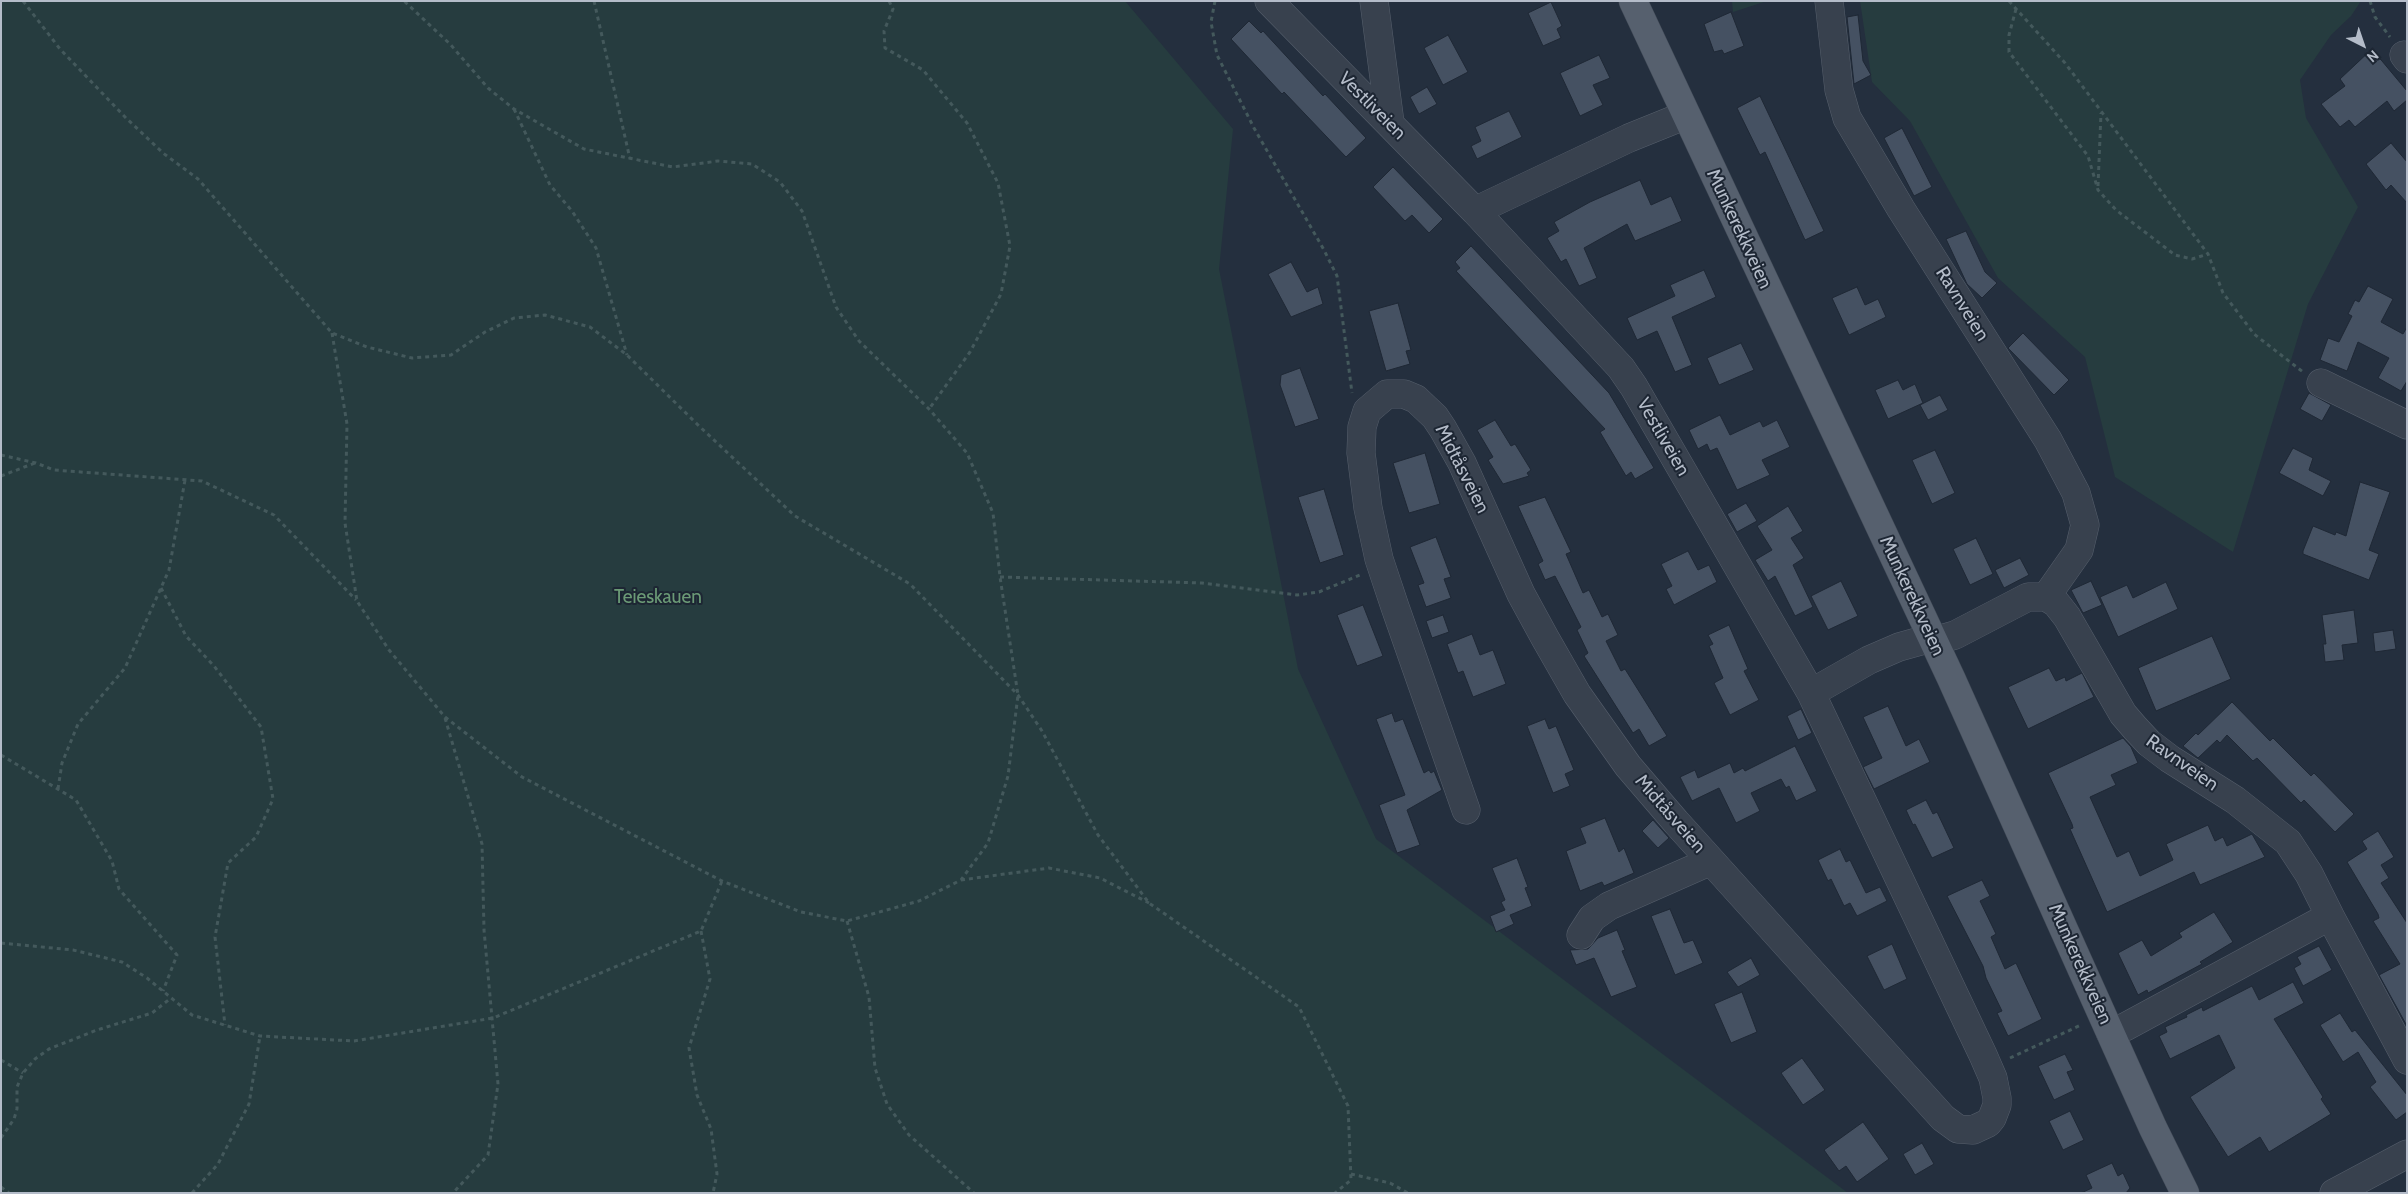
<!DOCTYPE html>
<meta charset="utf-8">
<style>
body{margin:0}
#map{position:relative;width:2408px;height:1194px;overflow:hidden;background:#242f3e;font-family:Cabin,sans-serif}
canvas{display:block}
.frame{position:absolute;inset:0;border:2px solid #b4bcc9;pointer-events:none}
.north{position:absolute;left:2338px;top:20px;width:50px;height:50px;-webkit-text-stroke:4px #1d2633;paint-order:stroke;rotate:139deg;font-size:14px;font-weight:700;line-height:20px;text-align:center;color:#b4bcc9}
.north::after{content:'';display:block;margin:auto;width:18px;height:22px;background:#b4bcc9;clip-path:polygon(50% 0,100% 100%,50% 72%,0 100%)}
</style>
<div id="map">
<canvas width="2408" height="1194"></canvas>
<div class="frame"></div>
<div class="north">N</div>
</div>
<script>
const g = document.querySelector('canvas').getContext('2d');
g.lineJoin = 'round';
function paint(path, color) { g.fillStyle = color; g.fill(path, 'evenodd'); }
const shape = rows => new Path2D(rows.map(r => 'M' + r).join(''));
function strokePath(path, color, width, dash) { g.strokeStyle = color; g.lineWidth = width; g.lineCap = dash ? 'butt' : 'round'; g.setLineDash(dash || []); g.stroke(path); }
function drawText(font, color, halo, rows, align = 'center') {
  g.font = font + ' Cabin,sans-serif'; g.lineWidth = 4; g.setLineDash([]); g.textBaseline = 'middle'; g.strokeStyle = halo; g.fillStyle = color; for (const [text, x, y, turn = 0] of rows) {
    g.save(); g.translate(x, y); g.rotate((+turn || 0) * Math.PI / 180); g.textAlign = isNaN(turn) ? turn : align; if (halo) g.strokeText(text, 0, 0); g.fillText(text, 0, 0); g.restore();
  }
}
paint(shape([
 [1,1,1125,1,1233,129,1219,269,1298,669,1376,839,1848,1193,1,1193],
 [1732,1,1767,1,1733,12],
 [1860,1,2361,1,2351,16,2331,35,2300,80,2306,118,2358,207,2308,304,2233,552,2115,477,2085,357,1998,278,1910,121,1872,82]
]), '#263c3f');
const building = shape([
 [1551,2,1562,26,1557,29,1561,38,1543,46,1528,13,1551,2],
 [1731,12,1744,46,1724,54,1722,50,1714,52,1704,24,1731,12],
 [1858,15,1863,61,1871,75,1854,84,1847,17,1858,15],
 [1249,21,1261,33,1263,31,1323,96,1325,94,1366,138,1346,157,1284,92,1282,94,1231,39,1249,21],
 [1448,35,1468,72,1443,85,1424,48,1448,35],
 [2372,49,2407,91,2407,100,2394,111,2387,101,2355,127,2349,120,2340,127,2321,104,2345,86,2340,79,2372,49],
 [1599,55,1610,78,1593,85,1603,105,1580,116,1560,73,1599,55],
 [1427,87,1437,104,1419,114,1410,97,1427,87],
 [1760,96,1824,231,1805,240,1765,152,1760,155,1737,108,1760,96],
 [1509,111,1522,137,1477,159,1471,146,1481,141,1475,127,1509,111],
 [1902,128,1932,187,1914,196,1884,138,1902,128],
 [2391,143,2407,162,2407,203,2391,185,2386,190,2366,164,2391,143],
 [1393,167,1443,219,1429,233,1412,215,1405,221,1373,187,1393,167],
 [1640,180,1651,205,1671,196,1682,221,1635,241,1627,224,1584,248,1597,278,1579,286,1566,259,1561,262,1547,238,1559,231,1554,222,1590,202,1640,180],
 [1966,231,1985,272,1997,283,1982,298,1967,284,1946,239,1966,231],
 [1471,246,1609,393,1654,468,1635,479,1631,472,1626,476,1600,432,1605,429,1456,271,1460,268,1455,262,1471,246],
 [1291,262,1307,292,1318,287,1323,304,1291,317,1268,274,1291,262],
 [1704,270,1716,297,1672,317,1692,365,1675,372,1657,331,1637,340,1627,318,1675,296,1670,285,1704,270],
 [2368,286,2393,299,2381,322,2403,334,2407,327,2407,381,2401,391,2378,378,2389,358,2358,342,2347,371,2320,360,2328,338,2339,342,2352,316,2348,314,2355,300,2359,302,2368,286],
 [1857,287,1865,305,1878,299,1886,317,1849,335,1832,298,1857,287],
 [1398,303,1411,350,1406,351,1410,364,1386,371,1369,311,1398,303],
 [2023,333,2069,380,2054,395,2008,348,2023,333],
 [1741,343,1754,370,1719,385,1707,358,1741,343],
 [1300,368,1319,419,1295,427,1280,385,1281,375,1300,368],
 [1898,380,1903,390,1915,384,1923,403,1888,419,1875,390,1898,380],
 [2309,393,2331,405,2322,421,2300,409,2309,393],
 [1940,395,1948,410,1928,420,1920,405,1940,395],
 [1720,415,1730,435,1760,421,1763,427,1777,420,1790,447,1762,460,1770,475,1737,490,1717,448,1710,451,1707,444,1698,449,1689,430,1720,415],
 [1495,420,1511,446,1515,444,1531,470,1527,473,1529,476,1503,484,1488,460,1493,457,1477,430,1495,420],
 [2293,448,2313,458,2309,470,2331,481,2323,496,2279,473,2293,448],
 [1935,450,1955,493,1932,504,1912,460,1935,450],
 [1425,453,1440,504,1409,513,1393,463,1425,453],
 [2360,482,2390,492,2369,550,2379,554,2369,580,2303,554,2303,551,2313,526,2335,535,2336,532,2346,536,2360,482],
 [1324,489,1344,555,1320,563,1298,497,1324,489],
 [1545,497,1571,552,1566,554,1583,593,1589,590,1602,617,1608,614,1618,635,1606,641,1621,671,1625,669,1667,736,1649,746,1639,729,1633,733,1584,656,1588,653,1577,630,1581,627,1555,576,1545,580,1538,564,1543,561,1518,506,1545,497],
 [1746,503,1757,521,1737,532,1727,514,1746,503],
 [1788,506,1803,531,1791,538,1804,558,1793,565,1813,607,1795,616,1775,576,1768,581,1755,560,1772,550,1757,526,1788,506],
 [1436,537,1451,577,1444,579,1451,598,1426,607,1418,585,1424,583,1410,547,1436,537],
 [1976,538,1993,574,1970,585,1953,549,1976,538],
 [1688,551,1698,570,1709,565,1717,582,1674,605,1666,589,1672,586,1661,564,1688,551],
 [2020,558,2029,575,2004,588,1995,570,2020,558],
 [1841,581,1858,616,1828,630,1811,596,1841,581],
 [2091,581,2102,605,2083,613,2071,590,2091,581],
 [2166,582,2178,609,2118,637,2100,597,2127,585,2133,598,2166,582],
 [1363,605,1383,656,1357,666,1337,615,1363,605],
 [2354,610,2358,643,2342,645,2344,660,2325,662,2323,644,2326,644,2322,615,2354,610],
 [1443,615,1449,632,1432,638,1426,621,1443,615],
 [1729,625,1748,669,1744,671,1759,700,1730,715,1714,683,1723,678,1709,646,1713,644,1708,635,1729,625],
 [2393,630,2396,649,2375,652,2373,633,2393,630],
 [1472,634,1480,655,1493,650,1506,684,1473,697,1463,671,1458,673,1447,644,1472,634],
 [2212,636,2231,679,2156,711,2138,668,2212,636],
 [2049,668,2056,681,2065,677,2066,681,2082,673,2094,697,2028,729,2008,687,2049,668],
 [2232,702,2270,741,2273,738,2311,776,2314,773,2354,814,2335,832,2304,800,2301,803,2257,758,2253,761,2227,735,2220,743,2217,740,2198,758,2183,746,2196,733,2198,735,2232,702],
 [1888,706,1906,746,1919,739,1930,762,1874,789,1863,767,1882,758,1863,717,1888,706],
 [1801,709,1812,733,1798,740,1787,716,1801,709],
 [1392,713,1395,722,1403,719,1424,773,1429,770,1431,773,1434,771,1442,790,1407,810,1420,845,1397,853,1379,805,1405,795,1376,719,1392,713],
 [1545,719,1549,729,1556,726,1574,770,1565,774,1570,786,1553,793,1527,726,1545,719],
 [2123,738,2131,747,2138,763,2111,775,2116,785,2090,797,2117,857,2129,851,2140,876,2173,860,2166,844,2208,825,2215,841,2223,837,2227,846,2252,834,2265,857,2200,885,2194,872,2107,912,2070,829,2073,828,2072,824,2048,773,2123,738],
 [1795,746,1817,791,1796,801,1789,786,1786,788,1781,779,1751,793,1760,811,1736,823,1719,788,1692,801,1680,777,1695,770,1698,778,1730,763,1734,773,1743,768,1745,771,1795,746],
 [1926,800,1933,814,1937,812,1954,848,1932,858,1915,824,1913,825,1906,810,1926,800],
 [1605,818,1619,852,1624,848,1634,873,1604,886,1602,882,1580,891,1566,851,1586,843,1580,828,1605,818],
 [1653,820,1669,838,1658,848,1642,831,1653,820],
 [2378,831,2394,857,2381,865,2389,878,2381,883,2407,923,2407,1026,2379,975,2400,964,2373,921,2379,918,2378,914,2347,862,2367,849,2362,841,2378,831],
 [1840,849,1846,862,1850,860,1866,893,1880,887,1887,901,1857,916,1850,903,1844,906,1831,879,1828,881,1818,860,1840,849],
 [1517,858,1528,887,1525,888,1532,906,1510,915,1514,924,1496,932,1490,916,1505,910,1501,902,1505,900,1492,868,1517,858],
 [1982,880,1990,896,1980,901,1996,934,1991,937,2005,969,2016,963,2042,1019,2008,1036,1997,1013,2002,1011,1986,978,1983,966,1947,896,1982,880],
 [1670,909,1684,943,1693,940,1703,963,1675,975,1651,916,1670,909],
 [2214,912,2233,942,2200,962,2202,964,2148,993,2147,990,2138,995,2118,953,2142,940,2151,956,2182,937,2179,933,2214,912],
 [1617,930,1625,950,1622,951,1637,987,1611,997,1594,958,1576,965,1570,950,1588,949,1598,938,1617,930],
 [1892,944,1907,979,1884,990,1867,956,1892,944],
 [2319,946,2332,970,2303,986,2294,968,2301,964,2297,957,2319,946],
 [1751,958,1760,975,1738,987,1727,972,1751,958],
 [2293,982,2304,1003,2274,1019,2323,1097,2321,1099,2331,1114,2269,1152,2260,1137,2228,1157,2190,1097,2235,1068,2219,1035,2170,1059,2159,1036,2167,1032,2165,1027,2187,1017,2186,1015,2202,1007,2203,1011,2252,986,2259,1000,2293,982],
 [1742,992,1757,1032,1731,1043,1714,1004,1742,992],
 [2340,1013,2352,1032,2355,1030,2407,1095,2407,1112,2396,1120,2370,1087,2376,1082,2358,1052,2343,1062,2320,1025,2340,1013],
 [2065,1054,2073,1070,2067,1072,2075,1090,2054,1100,2038,1066,2065,1054],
 [1802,1058,1825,1090,1803,1105,1781,1073,1802,1058],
 [2070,1111,2084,1140,2063,1150,2049,1121,2070,1111],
 [1863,1122,1889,1159,1857,1182,1846,1166,1839,1171,1824,1150,1863,1122],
 [1922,1143,1934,1164,1915,1175,1903,1154,1922,1143],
 [2112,1163,2118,1176,2123,1173,2130,1188,2126,1193,2081,1193,2092,1188,2086,1175,2112,1163]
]);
paint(building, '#455162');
strokePath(building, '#1f2835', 1);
const minor = shape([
 [1269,1,1475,211,1621,368,1634,387,1811,693],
 [1374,1,1390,123],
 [2404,55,2407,59],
 [1475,211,1629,138,1686,115],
 [2321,383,2407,425],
 [2046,597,2056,603,2067,617,2123,714,2135,728,2149,743,2170,759,2235,800,2288,842,2309,874,2330,916,2125,1027,2110,1032],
 [1466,810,1395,607,1379,559,1368,508,1361,453,1362,427,1367,411,1387,394,1404,394,1416,399,1435,417,1443,429,1462,463,1521,594,1545,638,1577,694,1628,766,1676,822,1943,1118,1958,1129,1973,1130,1988,1123,1992,1118,1997,1105,1997,1098,1993,1078,1983,1055,1811,693,1869,660,1899,647,1924,640,1941,639,1955,635,2028,597,2046,597,2079,550,2085,525,2076,493,2048,440,1901,209,1847,118,1839,90,1829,1],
 [2330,916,2407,1060],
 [1581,935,1592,918,1609,906,1711,861],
 [2334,1193,2407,1154]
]);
const major = shape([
 [1633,1,1951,678,2153,1128,2185,1193]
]);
strokePath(minor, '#565f6c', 29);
strokePath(major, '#414a57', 29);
strokePath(shape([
 [23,1,60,49,126,118,163,153,198,179,332,333,367,347,412,358,451,355,485,332,514,318,545,315,590,327,627,355,699,426,795,516,910,584,1018,695,1042,731,1098,835,1149,903,1299,1007,1348,1106,1351,1180,1335,1193],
 [594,1,630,159],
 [889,1,893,9,884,31,885,48,923,70,967,123,998,183,1010,246,1001,294,970,352,929,409],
 [1215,1,1211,22,1217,55,1254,128,1324,250,1337,276,1352,393],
 [2009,1,2065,63,2208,254,2223,293,2254,334,2303,372],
 [2370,1,2375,17,2390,37],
 [2016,9,2009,35,2009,52,2088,156,2098,190,2116,210,2175,255,2192,259,2208,254],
 [514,109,550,185,572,211,596,248,627,355],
 [2098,186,2101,113],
 [332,333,347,424,345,523,357,601,389,650,445,717,522,777,722,881,801,912,847,921,919,901,961,880,988,843,1008,776,1018,695,1000,577,993,513,967,453,929,409,859,341,836,307,802,211,780,182,752,164,718,161,673,167,584,149,514,109,488,88,450,44,404,1],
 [1,455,36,463,54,470,202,481,274,515,356,600],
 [1,476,35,463],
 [1000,577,1202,583,1297,595,1319,592,1360,575],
 [161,588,186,636,214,666,261,727,273,799,256,837,228,863,215,937,225,1025],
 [445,718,482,844,484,930,498,1084,488,1155,453,1193],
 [1,755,76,800,112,861,119,889,177,955,163,991],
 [58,789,62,763,78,724,125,668,169,570,185,480],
 [961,880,1049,868,1100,878,1149,903],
 [847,921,869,997,875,1068,887,1104,909,1135,974,1193],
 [701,931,710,979,689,1048,697,1095,711,1129,717,1174,713,1193],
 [1,943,73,950,122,962,147,978,192,1015,260,1036,354,1041,493,1018,701,931,722,881],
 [2010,1058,2081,1025],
 [1,1060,23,1073],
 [1,1138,14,1119,17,1109,17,1087,23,1073,35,1059,49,1049,97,1030,152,1013,171,998],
 [1351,1174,1390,1183,1408,1193],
 [1,1187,9,1193],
 [192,1193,218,1164,249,1104,260,1036]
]), '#44595c', 3, [4, 4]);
strokePath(minor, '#38414e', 28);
strokePath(major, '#56606e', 28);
drawText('19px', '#b4bcc9', '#1d2633', [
 ["Vestliveien",1372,106,45],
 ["Munkerekkveien",1739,229,65],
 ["Ravnveien",1962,304,58],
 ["Vestliveien",1663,437,60],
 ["Midtåsveien",1462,469,63],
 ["Munkerekkveien",1912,596,65],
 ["Ravnveien",2182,763,35],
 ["Midtåsveien",1670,814,49],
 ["Munkerekkveien",2080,964,66]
]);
drawText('19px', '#6b9a76', '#1d2633', [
 ["Teieskauen",658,597]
]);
</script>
